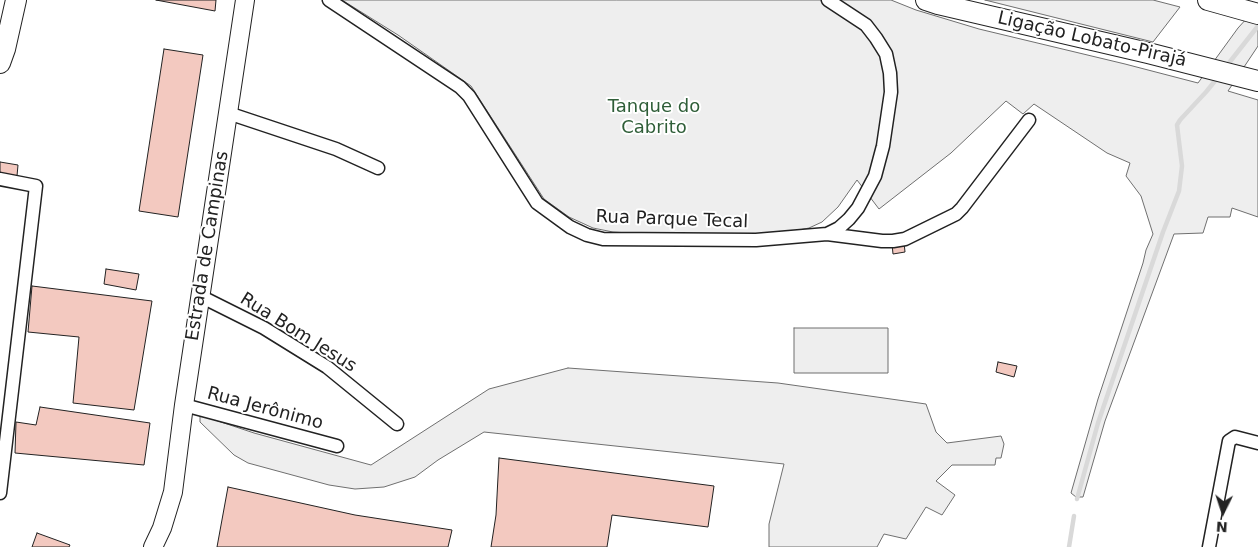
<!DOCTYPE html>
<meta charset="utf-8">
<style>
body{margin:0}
#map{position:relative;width:1258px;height:547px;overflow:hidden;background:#fff;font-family:"DejaVu Sans",sans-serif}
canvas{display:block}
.north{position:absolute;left:1198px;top:487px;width:50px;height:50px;-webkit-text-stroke:4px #fff;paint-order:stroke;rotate:184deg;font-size:14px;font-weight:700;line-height:20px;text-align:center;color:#222}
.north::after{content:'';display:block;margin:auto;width:18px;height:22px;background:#222;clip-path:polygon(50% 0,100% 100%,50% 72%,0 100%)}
</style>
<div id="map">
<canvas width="1258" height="547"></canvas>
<div class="north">N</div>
</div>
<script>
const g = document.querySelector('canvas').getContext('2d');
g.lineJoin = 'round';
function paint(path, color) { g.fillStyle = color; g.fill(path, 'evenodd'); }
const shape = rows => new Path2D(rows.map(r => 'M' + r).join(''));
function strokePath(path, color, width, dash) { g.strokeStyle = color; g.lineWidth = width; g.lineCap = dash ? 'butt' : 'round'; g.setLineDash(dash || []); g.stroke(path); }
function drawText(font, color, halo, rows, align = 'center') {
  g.font = font + ' "DejaVu Sans",sans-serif'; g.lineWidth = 4; g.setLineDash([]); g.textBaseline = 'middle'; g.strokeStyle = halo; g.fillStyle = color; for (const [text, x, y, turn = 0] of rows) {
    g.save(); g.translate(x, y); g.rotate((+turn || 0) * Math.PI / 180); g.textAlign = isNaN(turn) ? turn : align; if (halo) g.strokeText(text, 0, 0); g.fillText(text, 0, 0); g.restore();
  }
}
const green = shape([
 [342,0,891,0,916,10,979,29,1125,64,1198,83,1238,28,1258,6,1258,46,1228,91,1258,100,1258,217,1232,208,1230,217,1208,217,1203,233,1174,234,1105,421,1083,497,1076,497,1071,493,1098,399,1143,263,1146,250,1153,234,1141,196,1126,176,1130,163,1107,153,1034,104,1023,114,1006,101,951,153,879,209,857,180,838,207,822,222,809,228,789,232,751,234,662,235,613,232,593,228,569,217,544,199,471,86,398,35,342,0],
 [985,0,1153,0,1180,7,1153,42,985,0],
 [794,328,888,328,888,373,794,373,794,328],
 [568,368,778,383,926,404,936,432,947,443,1001,436,1004,444,1001,458,996,458,995,465,952,465,936,481,955,495,942,515,926,507,906,539,884,534,877,547,769,547,769,524,784,464,484,432,438,460,415,477,384,487,355,489,329,485,248,463,234,455,200,422,200,415,254,433,371,465,489,389,568,368]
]);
paint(green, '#eee');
strokePath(green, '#6f6f6f', 1);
strokePath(shape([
 [1225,68,1258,26],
 [1077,499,1098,423,1163,232,1179,191,1182,166,1177,125,1180,120,1206,92,1219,76],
 [1069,547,1074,516]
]), '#d9d9d9', 4.5);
const building = shape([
 [156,0,216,0,215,11,156,0],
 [164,49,203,55,178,217,139,211,164,49],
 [0,162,18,165,17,176,0,173,0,162],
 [904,242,905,252,893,254,892,244,904,242],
 [106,269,139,274,136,290,104,284,106,269],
 [32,286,152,301,134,410,73,403,79,337,28,332,32,286],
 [998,362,1017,366,1014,377,996,372,998,362],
 [40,407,150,423,144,465,15,453,16,422,36,425,40,407],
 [499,458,714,486,708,527,612,515,607,547,491,547,496,515,499,458],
 [228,487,355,515,452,530,448,547,217,547,228,487],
 [37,533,70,545,69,547,32,547,37,533]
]);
paint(building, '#f3c9c0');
strokePath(building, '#222', 1);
const minor = shape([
 [329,0,460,87,469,96,537,203,570,227,587,235,603,239,756,240,827,234,882,241,893,241,905,239,956,214,962,208,1029,120],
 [228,113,336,149,378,168],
 [0,179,36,186,0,493],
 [827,234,839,228,849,219,858,208,875,176,883,146,891,92,890,73,886,54,876,38,866,25,828,0],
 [200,296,264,328,327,367,397,424],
 [184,405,337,446],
 [1209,547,1229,441,1235,437,1258,443]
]);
const secondary = shape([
 [153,547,162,528,173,492,184,405,245,0]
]);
const primary = shape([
 [926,0,938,4,1148,53,1258,81],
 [1208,0,1258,14],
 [0,63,5,49,16,0]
]);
strokePath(minor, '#222', 15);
strokePath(secondary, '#222', 20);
strokePath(primary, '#222', 22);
strokePath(minor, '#fff', 12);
strokePath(secondary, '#fff', 18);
strokePath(primary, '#fff', 20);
drawText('18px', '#222', '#fff', [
 ["Ligação Lobato-Pirajá",1092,40,13],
 ["Rua Parque Tecal",672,220,2],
 ["Estrada de Campinas",208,246,-81],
 ["Rua Bom Jesus",298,333,32],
 ["Rua Jerônimo",265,409,15]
]);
drawText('18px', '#2f5e38', '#fff', [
 ["Tanque do",654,107],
 ["Cabrito",654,128]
]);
</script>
